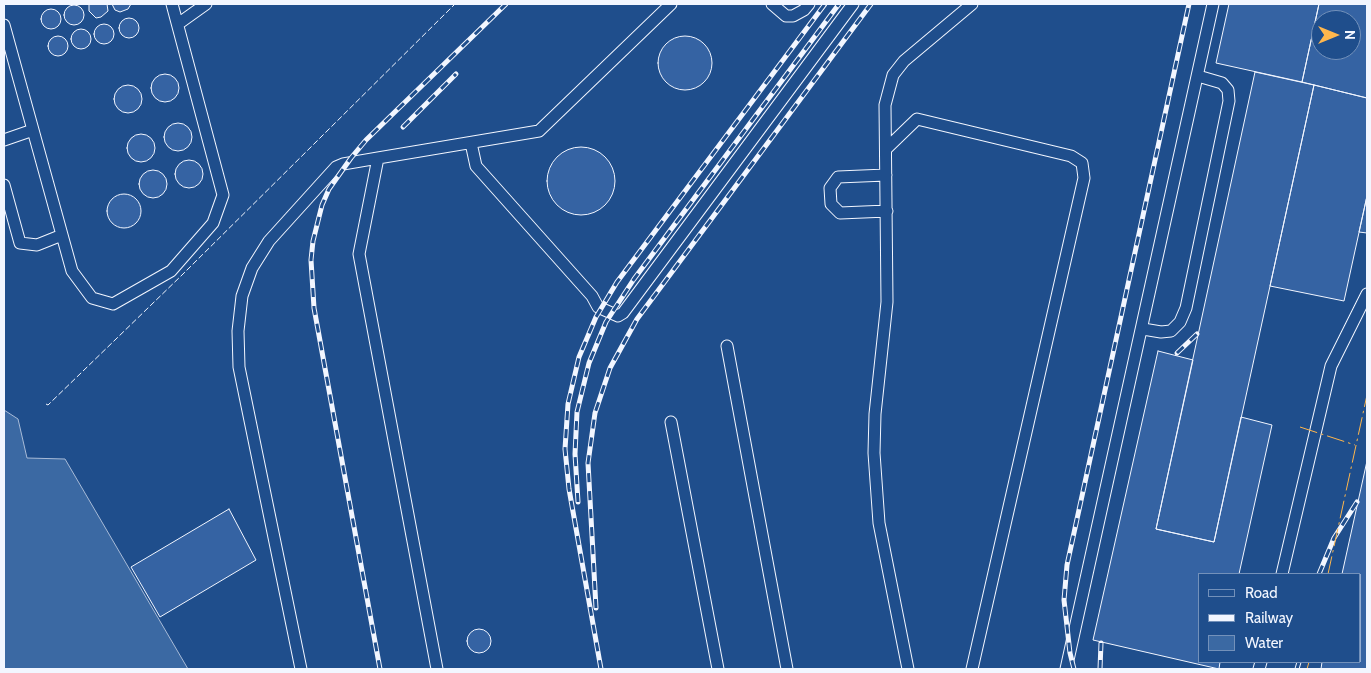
<!DOCTYPE html>
<style>
body{margin:0}
#map{position:relative;width:1371px;height:673px;overflow:hidden;background:#1f4e8c;font-family:Cabin,sans-serif}
canvas{display:block}
.frame{position:absolute;inset:0;border:5px solid #f2f6ff;pointer-events:none}
.legend{position:absolute;left:1198px;top:573px;width:162px;height:90px;box-sizing:border-box;background:#1f4e8c;border:1px solid #7391ba;margin:0;padding:6px 9px;list-style:none;font-size:15px;color:#f2f6ff}
.legend li{display:flex;align-items:center;gap:10px;height:25px}
.legend b{width:25px;border:1px solid #7391ba}
.north{position:absolute;left:1311px;top:10px;width:50px;height:50px;box-sizing:border-box;background:#1f4e8c;border:1px solid #7391ba;border-radius:50%;rotate:90deg;font-size:14px;font-weight:700;line-height:20px;text-align:center;color:#f2f6ff}
.north::after{content:'';display:block;margin:auto;width:18px;height:22px;background:#ffb74d;clip-path:polygon(50% 0,100% 100%,50% 72%,0 100%)}
</style>
<div id="map">
<canvas width="1371" height="673"></canvas>
<div class="frame"></div>
<ul class="legend">
<li><b style="height:6px;background:#1f4e8c"></b>Road</li>
<li><b style="height:6px;background:#f2f6ff"></b>Railway</li>
<li><b style="height:14px;background:#3b69a3"></b>Water</li>
</ul>
<div class="north">N</div>
</div>
<script>
const g = document.querySelector('canvas').getContext('2d');
g.lineJoin = 'round';
function paint(path, color) { g.fillStyle = color; g.fill(path, 'evenodd'); }
const shape = rows => new Path2D(rows.map(r => 'M' + r).join(''));
function strokePath(path, color, width, dash) { g.strokeStyle = color; g.lineWidth = width; g.lineCap = dash ? 'butt' : 'round'; g.setLineDash(dash || []); g.stroke(path); }
const water = shape([
 [4,410,18,419,27,458,65,459,188,669,4,669,4,410]
]);
paint(water, '#3b69a3');
strokePath(water, '#a8bbd7', 1);
const building = shape([
 [89,4,107,4,108,11,101,17,96,18,89,11,89,4],
 [112,4,131,4,128,9,120,12,115,10,112,4],
 [1229,4,1319,4,1302,82,1216,63,1229,4],
 [1319,4,1367,4,1367,98,1302,82,1319,4],
 [1321,20,1351,20,1351,50,1321,50,1321,20],
 '64 15a10 10 0 1 1 20 0a10 10 0 1 1-20 0Z',
 '41 19a10 10 0 1 1 20 0a10 10 0 1 1-20 0Z',
 '119 28a10 10 0 1 1 20 0a10 10 0 1 1-20 0Z',
 '94 34a10 10 0 1 1 20 0a10 10 0 1 1-20 0Z',
 '71 39a10 10 0 1 1 20 0a10 10 0 1 1-20 0Z',
 '48 46a10 10 0 1 1 20 0a10 10 0 1 1-20 0Z',
 '658 63a27 27 0 1 1 54 0a27 27 0 1 1-54 0Z',
 [1255,72,1314,85,1214,542,1156,529,1255,72],
 '151 88a14 14 0 1 1 28 0a14 14 0 1 1-28 0Z',
 '114 99a14 14 0 1 1 28 0a14 14 0 1 1-28 0Z',
 [1314,85,1367,98,1367,196,1344,301,1270,286,1314,85],
 '164 137a14 14 0 1 1 28 0a14 14 0 1 1-28 0Z',
 '127 148a14 14 0 1 1 28 0a14 14 0 1 1-28 0Z',
 '547 181a34 34 0 1 1 68 0a34 34 0 1 1-68 0Z',
 '175 174a14 14 0 1 1 28 0a14 14 0 1 1-28 0Z',
 '139 184a14 14 0 1 1 28 0a14 14 0 1 1-28 0Z',
 '107 211a17 17 0 1 1 34 0a17 17 0 1 1-34 0Z',
 [1367,196,1367,233,1359,232,1367,196],
 [1158,351,1193,360,1156,529,1214,542,1241,417,1272,425,1239,574,1200,574,1200,662,1220,662,1219,669,1093,640,1158,351],
 [1367,461,1367,669,1321,669,1322,662,1360,662,1360,574,1342,574,1367,461],
 [229,509,256,560,160,617,131,567,229,509],
 '467 641a12 12 0 1 1 24 0a12 12 0 1 1-24 0Z'
]);
paint(building, '#3563a3');
strokePath(building, '#f2f6ff', 1);
const minor = shape([
 [772,4,786,16,793,16,804,10,809,4],
 [178,24,206,4],
 [4,25,72,271,92,298,113,304,171,271,213,223,223,195,172,4],
 [4,140,33,130],
 [471,143,476,166,592,296,598,307,618,316,623,313,853,4],
 [886,149,917,119,1071,156,1082,163,1084,178,972,669],
 [886,175,838,177,830,188,831,204,840,213,887,211],
 [4,185,20,243,37,245,62,235],
 [1143,329,1161,332,1171,331,1180,322,1186,308,1229,101,1228,90,1222,83,1198,76],
 [727,346,787,669],
 [671,422,718,669],
 [1282,574,1331,366,1367,294],
 [301,669,239,367,238,331,242,296,252,268,269,241,336,167,343,164,378,158],
 [437,669,359,254,378,158,539,131,671,4],
 [908,669,879,523,874,453,875,414,887,302,885,105,893,75,904,61,972,4],
 [1066,669,1213,4],
 [1259,669,1261,662]
]);
strokePath(minor, '#f2f6ff', 13);
strokePath(minor, '#1f4e8c', 11);
const rail = shape([
 [403,127,456,74],
 [1177,353,1197,334],
 [578,502,575,454,577,412,589,363,606,322,634,279,839,4],
 [1319,574,1334,538,1357,502],
 [596,608,588,463,595,413,610,368,637,319,871,4],
 [380,669,314,308,311,260,313,241,322,205,329,189,351,158,366,140,506,4],
 [601,669,569,489,565,449,568,404,579,357,596,317,617,282,825,4],
 [1074,669,1070,653,1064,600,1067,565,1189,4],
 [1100,669,1101,643],
 [1297,669,1299,662]
]);
strokePath(rail, '#f2f6ff', 5);
strokePath(rail, '#1f4e8c', 3, [9]);
strokePath(shape([
 [46,404,48,405,183,274,455,4]
]), '#f2f6ff', 1, [6, 2.5]);
strokePath(shape([
 [1300,427,1355,445],
 [1328,574,1367,395],
 [1307,669,1309,662]
]), '#ffb74d', 1, [18, 4, 2.5, 4]);
</script>
